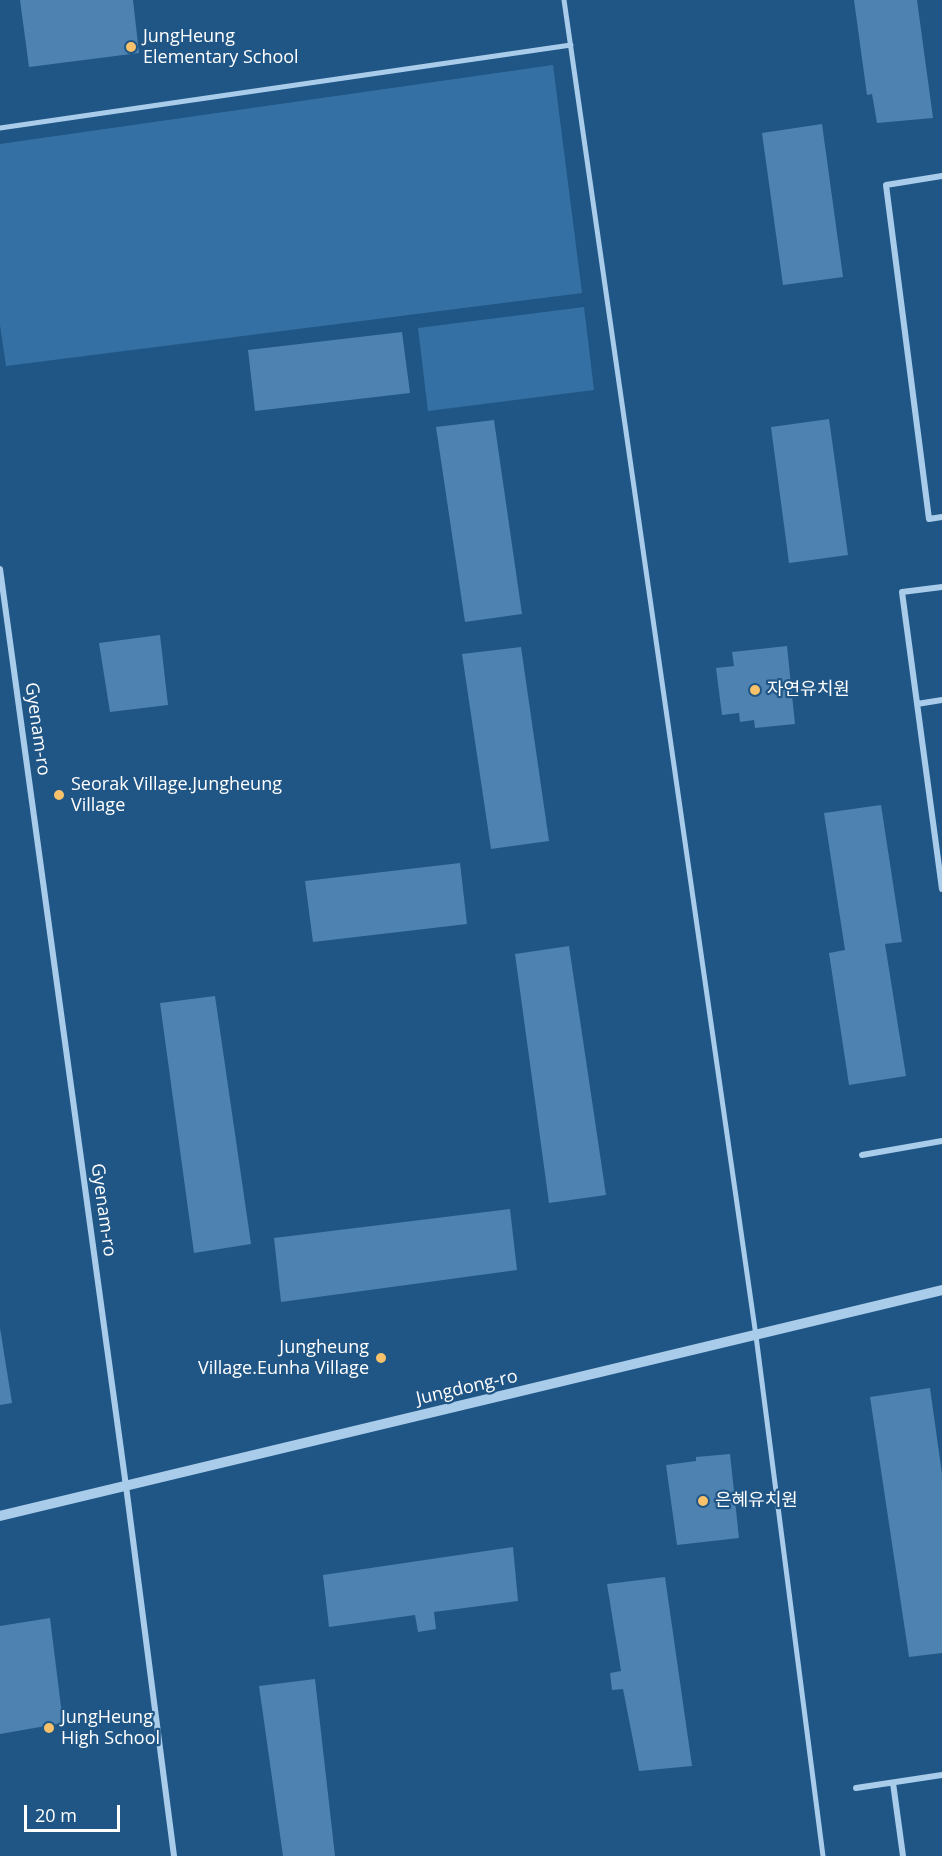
<!DOCTYPE html>
<meta charset="utf-8">
<style>
body{margin:0}
#map{position:relative;width:942px;height:1856px;overflow:hidden;background:#205686;font-family:"Open Sans",sans-serif}
canvas{display:block}
.scale{position:absolute;left:24px;top:1805px;width:96px;height:27px;box-sizing:border-box;border:3px solid #fff;border-top:0;padding-left:8px;font-size:18px;line-height:21px;white-space:nowrap;color:#fff;-webkit-text-stroke:4px #205686;paint-order:stroke}
</style>
<div id="map">
<canvas width="942" height="1856"></canvas>
<div class="scale">20 m</div>
</div>
<script>
const g = document.querySelector('canvas').getContext('2d');
g.lineJoin = 'round';
function paint(path, color) { g.fillStyle = color; g.fill(path, 'evenodd'); }
const shape = rows => new Path2D(rows.map(r => 'M' + r).join(''));
function strokePath(path, color, width, dash) { g.strokeStyle = color; g.lineWidth = width; g.lineCap = dash ? 'butt' : 'round'; g.setLineDash(dash || []); g.stroke(path); }
function drawText(font, color, halo, rows, align = 'center') {
  g.font = font + ' "Open Sans","Noto Sans KR",sans-serif'; g.lineWidth = 4.5; g.setLineDash([]); g.textBaseline = 'middle'; g.strokeStyle = halo; g.fillStyle = color; for (const [text, x, y, turn = 0] of rows) {
    g.save(); g.translate(x, y); g.rotate((+turn || 0) * Math.PI / 180); g.textAlign = isNaN(turn) ? turn : align; if (halo) g.strokeText(text, 0, 0); g.fillText(text, 0, 0); g.restore();
  }
}
paint(shape([
 [553,65,582,293,6,366,0,325,0,144],
 [584,307,594,390,428,411,418,328]
]), '#3470a3');
paint(shape([
 [20,0,133,0,139,53,29,67],
 [854,0,917,0,933,118,877,123,872,94,867,95],
 [822,124,843,277,783,285,762,133],
 [402,332,410,393,255,411,248,350],
 [829,419,848,555,789,563,771,427],
 [494,420,522,614,465,622,436,427],
 [160,635,168,705,110,712,99,643],
 [787,646,795,724,755,728,754,720,740,722,739,713,722,715,716,668,734,666,732,652],
 [521,647,549,841,491,849,462,654],
 [881,805,902,942,885,944,906,1076,849,1085,829,953,845,950,824,813],
 [460,863,467,924,313,942,305,881],
 [569,946,606,1195,549,1203,515,954],
 [215,996,251,1244,194,1253,160,1003],
 [510,1209,517,1270,281,1302,274,1238],
 [0,1328,12,1403,0,1405],
 [930,1388,942,1474,942,1653,909,1657,870,1397],
 [730,1454,739,1538,677,1545,666,1465,696,1461,696,1457],
 [513,1547,518,1601,434,1612,436,1629,418,1632,415,1615,329,1627,323,1575],
 [665,1577,692,1766,639,1771,623,1689,612,1690,610,1673,621,1671,607,1584],
 [50,1618,63,1723,0,1734,0,1626],
 [315,1679,335,1856,283,1856,259,1686]
]), '#4d82b1');
strokePath(shape([
 [564,0,756,1336,823,1856],
 [0,128,571,45]
]), '#a9ccea', 5);
strokePath(shape([
 [942,176,886,185,929,519,942,517],
 [0,569,126,1486,174,1856],
 [942,587,902,592,942,889],
 [917,704,942,700],
 [862,1155,942,1141],
 [893,1783,903,1856],
 [856,1788,942,1775]
]), '#a9ccea', 6);
strokePath(shape([
 [0,1516,942,1290]
]), '#a9ccea', 10);
for (const [x, y, r, color] of [
 [131,47,6,"#f7c26a"],
 [755,690,6,"#f7c26a"],
 [59,795,6,"#f7c26a"],
 [381,1358,6,"#f7c26a"],
 [703,1501,6,"#f7c26a"],
 [49,1728,6,"#f7c26a"]
]) { const dot = new Path2D(); dot.arc(x, y, r, 0, 2 * Math.PI); g.fillStyle = color; g.fill(dot); strokePath(dot, '#205686', 2); }
drawText('18px', '#fff', '#205686', [
 ["JungHeung",143,37],
 ["Elementary School",143,58],
 ["자연유치원",767,690],
 ["Seorak Village.Jungheung",71,785],
 ["Village",71,806],
 ["Jungheung",369,1348,"right"],
 ["Village.Eunha Village",369,1369,"right"],
 ["은혜유치원",715,1501],
 ["JungHeung",61,1718],
 ["High School",61,1739]
], 'left');
drawText('18px', '#fff', '#205686', [
 ["Gyenam-ro",37,729,82],
 ["Gyenam-ro",103,1210,82],
 ["Jungdong-ro",467,1388,-13]
]);
</script>
